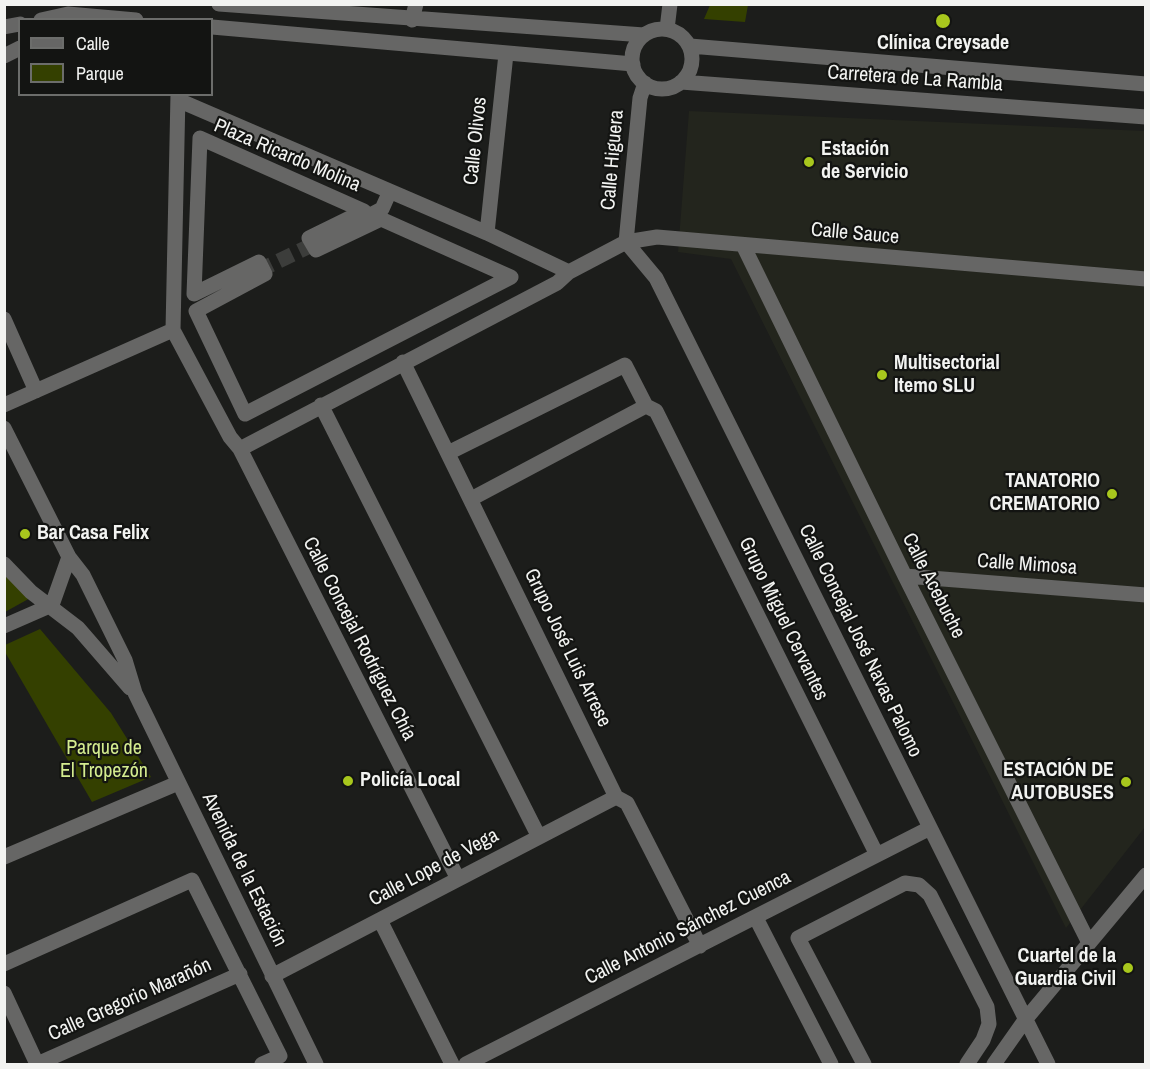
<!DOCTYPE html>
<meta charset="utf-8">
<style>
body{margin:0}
#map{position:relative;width:1150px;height:1069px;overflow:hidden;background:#1c1d1b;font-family:"Archivo Narrow",sans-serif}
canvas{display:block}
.frame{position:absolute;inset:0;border:6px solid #f2f3f1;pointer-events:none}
.legend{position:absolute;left:18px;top:18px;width:195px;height:78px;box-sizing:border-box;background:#131412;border:2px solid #6c6d6b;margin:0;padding:8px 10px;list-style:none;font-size:18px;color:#f2f3f1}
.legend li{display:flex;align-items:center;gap:12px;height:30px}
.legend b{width:30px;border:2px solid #6c6d6b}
</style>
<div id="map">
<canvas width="1150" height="1069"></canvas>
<div class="frame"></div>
<ul class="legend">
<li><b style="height:8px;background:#666665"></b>Calle</li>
<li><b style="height:16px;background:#344000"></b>Parque</li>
</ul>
</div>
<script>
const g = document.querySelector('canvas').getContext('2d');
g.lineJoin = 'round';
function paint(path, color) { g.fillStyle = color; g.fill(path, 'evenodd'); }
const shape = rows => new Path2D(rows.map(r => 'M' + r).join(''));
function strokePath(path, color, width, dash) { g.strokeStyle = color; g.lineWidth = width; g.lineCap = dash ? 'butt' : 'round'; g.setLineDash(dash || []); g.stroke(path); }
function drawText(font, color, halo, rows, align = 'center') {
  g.font = font + ' "Archivo Narrow",sans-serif'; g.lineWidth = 4.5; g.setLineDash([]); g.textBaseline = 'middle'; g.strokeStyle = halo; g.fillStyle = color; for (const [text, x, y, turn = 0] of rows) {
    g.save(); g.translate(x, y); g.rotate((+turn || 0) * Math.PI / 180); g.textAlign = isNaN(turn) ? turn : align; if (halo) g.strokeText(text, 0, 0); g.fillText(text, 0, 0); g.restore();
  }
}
paint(shape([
 [689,111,1145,131,1145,827,1066,928,731,259,678,252]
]), '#23251d');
paint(shape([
 [710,5,748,5,745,22,704,19],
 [4,569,32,597,5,612,4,612],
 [40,629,111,713,151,777,92,802,5,652,5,645]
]), '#344000');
strokePath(shape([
 [258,271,316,243]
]), '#3c3d3b', 15, [15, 8]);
strokePath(shape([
 [219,4,644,35],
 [41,20,68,14,136,20],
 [412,20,416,4],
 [4,27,20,24],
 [212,27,633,64],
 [667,29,670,4],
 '632 59a30 30 0 1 1 60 0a30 30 0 1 1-60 0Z',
 [690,46,1146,84],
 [4,56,20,48],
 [681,82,1146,117],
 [645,83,640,98,626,242,656,278,1048,1064],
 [178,94,173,330,230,437,240,449,458,879],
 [178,100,487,233,569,272],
 [200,138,364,211,309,238,316,250,381,219,511,277,245,414,196,311,265,274,259,262,194,294,200,138],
 [365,218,382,209,390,191],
 [487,233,506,54],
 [743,245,905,576,1089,943],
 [4,319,36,391],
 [403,362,616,797,627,803,700,946],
 [4,405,173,330],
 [321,405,539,837],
 [4,428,69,557,83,575,125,660,135,693,316,1064],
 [240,449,557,283,569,272,626,242,657,237,1146,279],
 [448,453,625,365,646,406],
 [471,499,646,406,656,411,877,855],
 [4,564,31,592,78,628,130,688],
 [905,576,1146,595],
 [52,605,69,557],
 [4,626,52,605],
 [4,857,178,783],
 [756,918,831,1064],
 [380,920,452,1064],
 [4,964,192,880,280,1056,262,1064],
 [272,976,616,797],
 [4,993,37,1064],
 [37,1064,240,974],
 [466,1064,930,828],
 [864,1064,798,938,905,883,919,885,930,895,987,1007,989,1024,983,1040,967,1064],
 [994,1064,1025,1020,1146,875]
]), '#666665', 15);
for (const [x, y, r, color] of [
 [943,21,8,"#a8c71d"],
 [809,162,6,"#a8c71d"],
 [882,375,6,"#a8c71d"],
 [1112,494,6,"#a8c71d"],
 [25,534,6,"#a8c71d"],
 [348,781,6,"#a8c71d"],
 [1126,782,6,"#a8c71d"],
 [1128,968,6,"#a8c71d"]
]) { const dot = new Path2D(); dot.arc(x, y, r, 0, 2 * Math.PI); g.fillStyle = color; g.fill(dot); strokePath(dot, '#131412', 2); }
drawText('bold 20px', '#f2f3f1', '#131412', [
 ["Clínica Creysade",943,44,"center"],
 ["Estación",821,150],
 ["de Servicio",821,173],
 ["Multisectorial",894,364],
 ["Itemo SLU",894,387],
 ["TANATORIO",1100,482,"right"],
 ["CREMATORIO",1100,505,"right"],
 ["Bar Casa Felix",37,534],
 ["ESTACIÓN DE",1114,771,"right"],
 ["AUTOBUSES",1114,794,"right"],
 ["Policía Local",360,781],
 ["Cuartel de la",1116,957,"right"],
 ["Guardia Civil",1116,980,"right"]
], 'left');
drawText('20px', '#f2f3f1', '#131412', [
 ["Carretera de La Rambla",915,79,4],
 ["Calle Olivos",476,141,-84],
 ["Plaza Ricardo Molina",287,156,23],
 ["Calle Higuera",613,160,-85],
 ["Calle Sauce",855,234,5],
 ["Calle Mimosa",1027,565,4],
 ["Calle Acebuche",933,586,63],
 ["Grupo Miguel Cervantes",783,619,64],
 ["Calle Concejal Rodríguez Chía",359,639,63],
 ["Calle Concejal José Navas Palomo",860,641,64],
 ["Grupo José Luis Arrese",567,648,64],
 ["Calle Lope de Vega",434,868,-28],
 ["Avenida de la Estación",244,870,64],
 ["Calle Antonio Sánchez Cuenca",688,928,-27],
 ["Calle Gregorio Marañón",130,1000,-24]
]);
drawText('20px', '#d4ec8f', '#131412', [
 ["Parque de",104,749],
 ["El Tropezón",104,772]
]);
</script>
